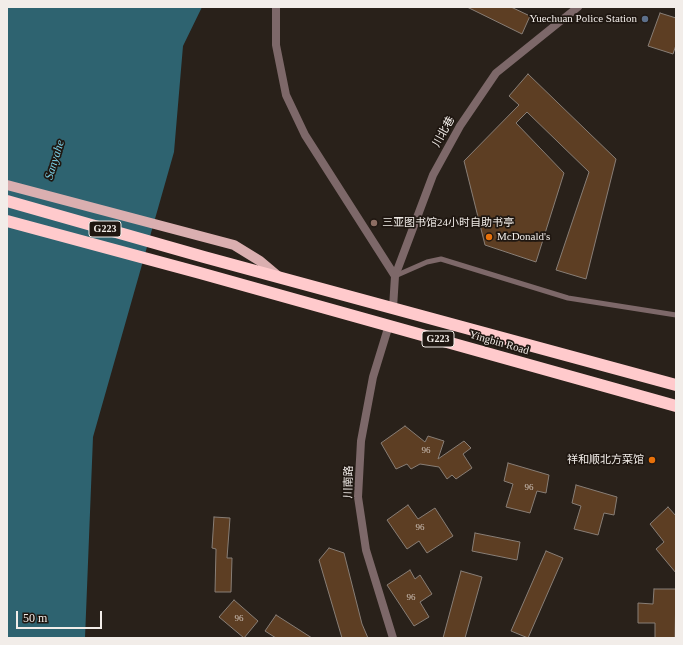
<!DOCTYPE html>
<meta charset="utf-8">
<style>
body{margin:0}
#map{position:relative;width:683px;height:645px;overflow:hidden;background:#29211a;font-family:"Times New Roman",serif}
canvas{display:block}
.frame{position:absolute;inset:0;border:8px solid #f2ede9;pointer-events:none}
.scale{position:absolute;left:16px;top:611px;width:86px;height:18px;box-sizing:border-box;border:2px solid #f2ede9;border-top:0;padding-left:5px;font-size:12px;line-height:14px;white-space:nowrap;color:#f2ede9;-webkit-text-stroke:3px #1f1711;paint-order:stroke}
</style>
<div id="map">
<canvas width="683" height="645"></canvas>
<div class="frame"></div>
<div class="scale">50 m</div>
</div>
<script>
const g = document.querySelector('canvas').getContext('2d');
g.lineJoin = 'round';
function paint(path, color) { g.fillStyle = color; g.fill(path, 'evenodd'); }
const shape = rows => new Path2D(rows.map(r => 'M' + r).join(''));
function strokePath(path, color, width, dash) { g.strokeStyle = color; g.lineWidth = width; g.lineCap = dash ? 'butt' : 'round'; g.setLineDash(dash || []); g.stroke(path); }
function drawText(font, color, halo, rows, align = 'center') {
  g.font = font + ' "Times New Roman","Noto Sans SC",serif'; g.lineWidth = 3.5; g.setLineDash([]); g.textBaseline = 'middle'; g.strokeStyle = halo; g.fillStyle = color; for (const [text, x, y, turn = 0] of rows) {
    g.save(); g.translate(x, y); g.rotate((+turn || 0) * Math.PI / 180); g.textAlign = isNaN(turn) ? turn : align; if (halo) g.strokeText(text, 0, 0); g.fillText(text, 0, 0); g.restore();
  }
}
paint(shape([
 [7,7,202,7,183,46,174,152,93,437,85,638,7,638]
]), '#2e6370');
const building = shape([
 [467,7,511,7,530,16,522,34,467,7],
 [660,13,676,18,676,45,673,54,648,46,660,13],
 [528,74,616,159,586,279,556,270,589,172,527,112,516,123,564,173,536,262,485,245,464,161,519,105,509,96,528,74],
 [405,426,425,442,428,436,444,441,438,459,464,441,471,448,463,454,472,468,456,479,452,475,447,479,439,467,420,464,411,469,407,464,396,469,381,443,405,426],
 [508,463,549,475,546,493,537,491,530,513,506,507,513,484,504,481,508,463],
 [576,485,617,497,614,515,604,513,598,535,574,529,581,506,572,503,576,485],
 [408,505,418,519,435,508,453,536,427,553,419,541,407,549,387,520,408,505],
 [668,507,676,516,676,573,656,549,664,542,650,524,668,507],
 [214,517,230,518,227,558,232,558,231,592,215,592,216,549,212,548,214,517],
 [475,533,520,542,517,560,472,551,475,533],
 [329,548,344,553,362,624,368,638,342,638,319,560,329,548],
 [546,551,563,558,528,638,511,631,546,551],
 [410,570,415,579,420,575,432,594,420,602,429,617,414,626,387,585,410,570],
 [461,571,482,577,465,638,443,638,461,571],
 [654,589,676,589,675,638,655,638,655,623,638,623,638,603,653,604,654,589],
 [234,600,258,621,244,638,219,617,234,600],
 [276,615,312,638,276,638,265,631,276,615]
]);
paint(building, '#5d3e23');
strokePath(building, '#887e76', 1);
strokePath(shape([
 [395,276,427,262,441,259,568,298,676,315]
]), '#7d6869', 5);
strokePath(shape([
 [276,7,276,45,286,95,305,135,395,276],
 [393,308,395,276,433,175,460,126,496,73,578,7],
 [389,325,373,377,361,441,358,497,366,550,393,638]
]), '#7d6869', 8);
strokePath(shape([
 [7,185,234,245,260,261,279,277]
]), '#daafb0', 10);
strokePath(shape([
 [7,201,204,257,676,385],
 [7,221,200,273,676,406]
]), '#ffcacc', 12);
for (const [x, y, r, color] of [
 [645,19,4,"#5c6f8a"],
 [374,223,4,"#8d6e63"],
 [489,237,4,"#e8710a"],
 [652,460,4,"#e8710a"]
]) { const dot = new Path2D(); dot.arc(x, y, r, 0, 2 * Math.PI); g.fillStyle = color; g.fill(dot); strokePath(dot, '#1f1711', 1.5); }
drawText('9px', '#cdc1b8', null, [
 ["96",426,451],
 ["96",529,488],
 ["96",420,528],
 ["96",411,598],
 ["96",239,619]
]);
for (const [x, y, w] of [
 [105,229,32],
 [438,339,32]
]) { const box = new Path2D(); box.roundRect(x - w / 2, y - 8, w, 16, 3); g.fillStyle = '#1f1711'; g.fill(box); strokePath(box, '#f2ede9', 1); }
drawText('bold 10px', '#f2ede9', null, [
 ["G223",105,229],
 ["G223",438,339]
]);
drawText('11px', '#f2ede9', '#1f1711', [
 ["Yuechuan Police Station",637,19],
 ["三亚图书馆24小时自助书亭",382,223,"left"],
 ["McDonald's",497,237,"left"],
 ["祥和顺北方菜馆",644,460]
], 'right');
drawText('11px', '#f2ede9', '#1f1711', [
 ["川北巷",444,132,-61],
 ["Yingbin Road",499,343,16],
 ["川南路",349,482,-89]
]);
drawText('italic 12px', '#7dd3eb', '#1f1711', [
 ["Sanyahe",55,160,-73]
]);
</script>
